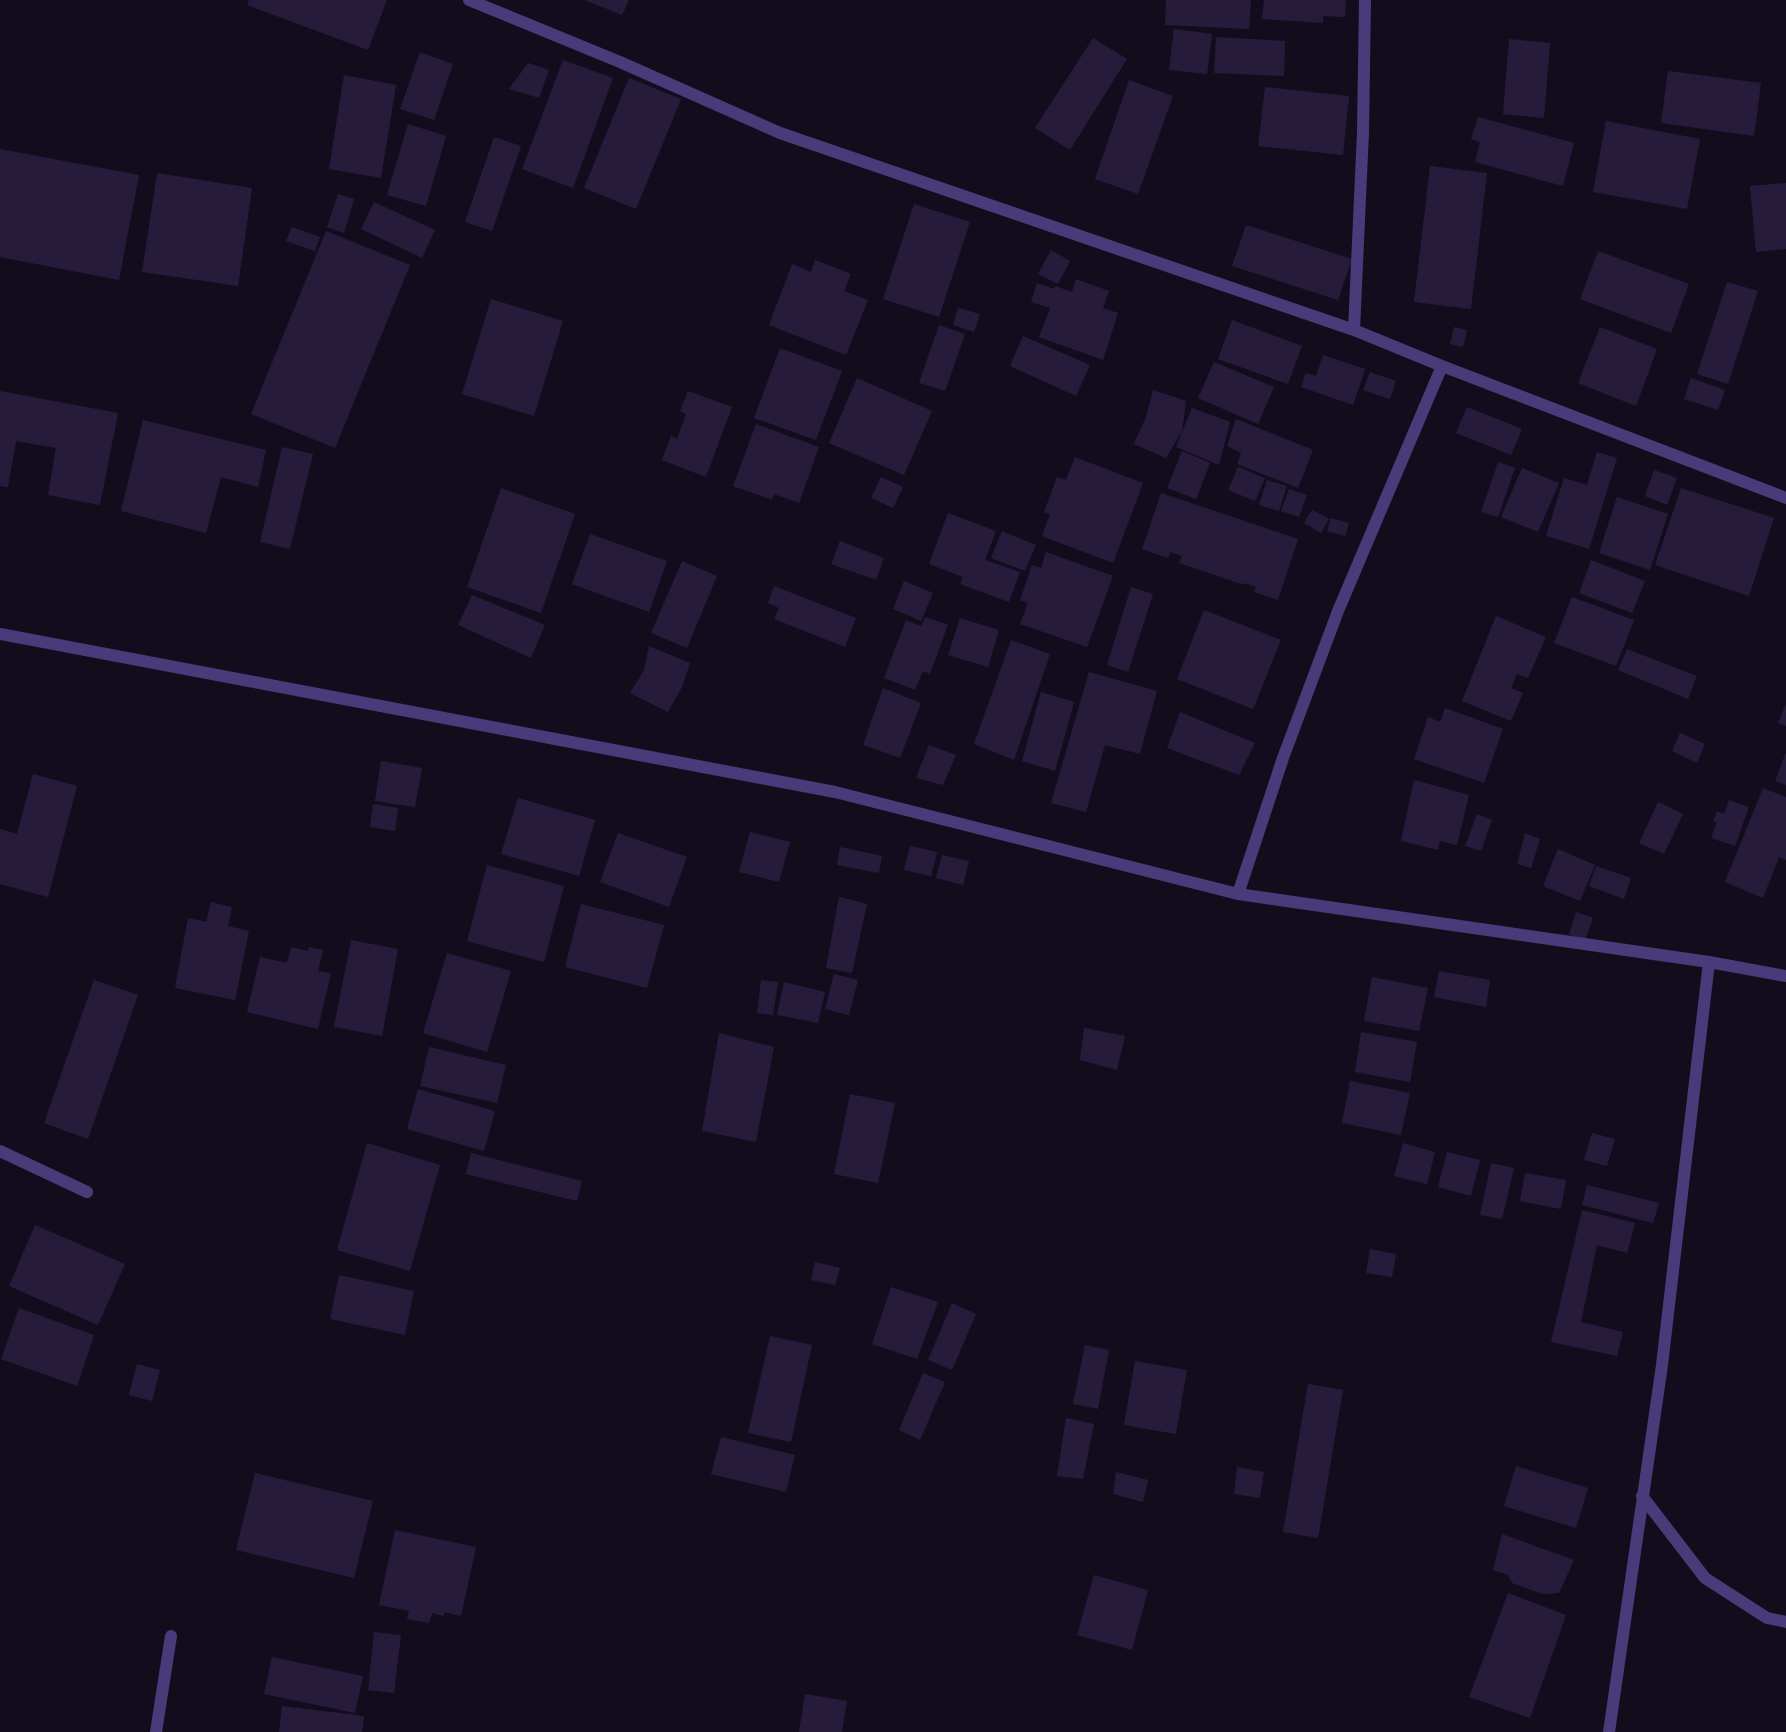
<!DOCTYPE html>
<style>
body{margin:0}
canvas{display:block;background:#120d1d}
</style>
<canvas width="1786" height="1732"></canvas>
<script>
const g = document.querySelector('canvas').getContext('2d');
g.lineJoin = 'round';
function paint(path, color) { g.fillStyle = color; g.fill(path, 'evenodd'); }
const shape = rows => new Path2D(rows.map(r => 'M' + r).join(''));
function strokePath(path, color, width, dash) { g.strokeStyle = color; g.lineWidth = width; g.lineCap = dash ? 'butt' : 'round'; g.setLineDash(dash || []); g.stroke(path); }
paint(shape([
 [249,0,387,0,368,50,247,5],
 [585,0,629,0,622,15],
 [1166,0,1251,0,1249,29,1165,25],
 [1264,0,1346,0,1345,17,1323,16,1323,23,1262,19],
 [1174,29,1212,34,1207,74,1169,70],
 [1216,37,1285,41,1284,76,1214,73],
 [1093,38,1127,59,1070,150,1035,128],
 [1509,39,1550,43,1544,118,1503,114],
 [420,52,453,64,434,120,400,109],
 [563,60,613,78,573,188,522,169],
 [528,63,549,70,539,98,509,89],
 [1668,71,1761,83,1754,136,1661,123],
 [344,75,396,85,381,178,329,169],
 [629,78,681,99,636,209,584,188],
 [1129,80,1173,96,1138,194,1095,179],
 [1265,87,1349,96,1343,155,1258,146],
 [1478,117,1574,143,1563,186,1475,162,1480,142,1471,139],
 [1606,121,1700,139,1687,209,1593,192],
 [408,124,446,136,426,206,387,195],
 [494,137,521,146,492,231,465,222],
 [0,149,139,175,119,280,0,257],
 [1430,166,1487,173,1471,309,1414,302],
 [157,173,252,188,238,286,142,272],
 [1786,183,1786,249,1756,252,1750,186],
 [338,194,354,199,344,233,327,227],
 [374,202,435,230,422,258,361,229],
 [914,204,970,222,939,317,883,299],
 [1246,225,1352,259,1338,300,1232,266],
 [292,227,320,237,315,251,286,241],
 [326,231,410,265,335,448,251,414],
 [1051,250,1070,261,1058,284,1038,274],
 [1598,251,1689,284,1671,333,1580,299],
 [815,260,851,274,844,291,868,300,846,355,769,325,792,264,811,272],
 [1076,279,1109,291,1103,308,1118,313,1103,360,1039,337,1050,308,1031,302,1037,283,1054,289,1055,286,1072,292],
 [1727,282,1758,291,1728,384,1697,374],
 [491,299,563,321,534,416,462,394],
 [958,308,980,314,974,332,953,325],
 [1232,320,1302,346,1288,384,1218,359],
 [939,325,965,334,945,391,919,383],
 [1454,327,1467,330,1463,347,1450,344],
 [1600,327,1657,349,1636,406,1578,383],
 [1023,336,1090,365,1076,396,1010,366],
 [780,348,842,371,816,440,754,418],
 [1323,355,1365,369,1353,405,1301,387,1306,373,1316,376],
 [1214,362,1274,387,1258,424,1198,398],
 [1370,372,1396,381,1390,399,1363,390],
 [857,378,932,411,904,475,829,443],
 [1691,378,1725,390,1718,410,1684,399],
 [1153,390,1186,401,1182,431,1166,458,1134,444,1146,417],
 [0,391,118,413,100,505,48,495,56,448,16,441,8,487,0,486],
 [688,391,732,407,706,477,662,460,671,436,677,439,686,414,680,411],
 [1467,407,1522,429,1511,455,1456,433],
 [1192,408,1230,422,1219,465,1176,447],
 [1236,419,1313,450,1298,488,1237,464,1241,453,1227,446],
 [143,420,266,450,258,487,221,477,206,533,121,511],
 [756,424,819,447,799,503,774,494,772,500,733,486],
 [282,447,313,454,290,549,260,542],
 [1182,451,1210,463,1196,499,1167,488],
 [1597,452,1617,458,1589,549,1546,536,1564,478,1587,485],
 [1075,457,1143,483,1113,563,1042,536,1050,514,1044,512,1057,477,1066,480],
 [1498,462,1515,468,1498,517,1481,512],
 [1238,467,1265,478,1255,501,1228,490],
 [1522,468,1559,483,1538,532,1501,517],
 [1654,470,1677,478,1667,505,1645,496],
 [881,477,903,487,893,508,871,498],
 [1267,480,1287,486,1279,511,1259,505],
 [501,488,575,514,541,613,467,587],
 [1681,488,1774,518,1749,596,1655,565],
 [1289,489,1307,495,1299,517,1281,511],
 [1161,493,1298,539,1278,600,1254,592,1256,587,1245,583,1244,585,1179,563,1182,556,1170,552,1168,558,1142,549],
 [1617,497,1668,514,1650,570,1599,553],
 [1312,510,1329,519,1321,533,1304,523],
 [948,513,996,531,985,560,1020,572,1009,602,960,584,963,577,929,564],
 [1331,518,1349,523,1345,536,1327,531],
 [1002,531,1036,545,1025,571,991,558],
 [590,534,667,561,649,612,572,584],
 [840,541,884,558,876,580,831,564],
 [1046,552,1113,576,1087,647,1020,624,1028,603,1020,600,1032,565,1041,568],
 [1591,560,1645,581,1632,613,1579,593],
 [682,561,717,576,687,648,651,633],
 [904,581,933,593,921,621,893,609],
 [774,586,856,618,845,647,774,619,779,608,768,603],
 [1131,587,1153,594,1128,672,1107,665],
 [472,595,545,625,531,658,458,625],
 [1572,597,1634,620,1616,666,1554,643],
 [1204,610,1281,640,1253,709,1177,679],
 [1496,616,1546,637,1528,678,1517,674,1511,688,1523,693,1511,721,1462,701],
 [925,617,948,625,930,674,923,671,915,690,884,678,906,620,921,626],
 [960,618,999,630,988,667,948,655],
 [1011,640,1050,654,1014,760,974,744],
 [649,646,690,663,682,687,668,712,630,693,644,670],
 [1627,649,1697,676,1688,699,1618,670],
 [1089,672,1157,691,1140,754,1105,745,1086,812,1051,803],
 [883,688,921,703,900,758,863,745],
 [1041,692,1074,702,1055,771,1022,761],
 [1786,703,1786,726,1778,723],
 [1445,708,1503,729,1484,783,1414,759,1428,717,1440,722],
 [1180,712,1255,743,1239,775,1167,748],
 [1680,733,1705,744,1697,763,1672,751],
 [929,745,956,755,943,785,916,778],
 [1786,752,1786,785,1775,781],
 [381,761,422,768,415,807,375,801],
 [33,774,77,786,48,897,0,884,0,829,17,834],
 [1414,780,1469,795,1457,845,1440,841,1438,850,1401,841],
 [1763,788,1786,797,1786,860,1779,857,1763,898,1725,882],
 [518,798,595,820,579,876,501,854],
 [1729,800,1749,807,1735,846,1711,838,1717,822,1713,821,1717,811,1724,814],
 [1658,802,1683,814,1664,854,1639,843],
 [373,804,398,808,395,831,370,827],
 [1477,814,1492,820,1481,851,1465,846],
 [750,832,790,842,779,882,739,872],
 [618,833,687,857,669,907,600,882],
 [1525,833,1540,839,1531,868,1517,864],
 [910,846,937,852,931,876,904,870],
 [840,847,882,856,879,873,837,865],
 [1558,849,1595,865,1580,901,1543,886],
 [942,855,969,861,963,885,936,878],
 [487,865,564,886,544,962,467,941],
 [1596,866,1631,878,1624,899,1589,886],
 [839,897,867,904,852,973,826,968],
 [211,902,232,907,228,926,249,931,235,1000,175,988,188,918,206,922],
 [581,904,664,925,647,988,565,967],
 [1576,912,1593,918,1585,940,1569,935],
 [351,940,398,949,382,1036,334,1027],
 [291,947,308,951,309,947,323,950,318,971,331,973,318,1029,247,1012,260,957,287,963],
 [447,953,511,971,487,1052,423,1033],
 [1439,971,1490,980,1486,1007,1434,997],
 [834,974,858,980,849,1015,825,1009],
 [1372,977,1428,988,1419,1031,1364,1021],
 [94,980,138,995,88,1139,44,1123],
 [761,980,778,982,773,1015,757,1013],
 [784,982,825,992,818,1023,777,1015],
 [1084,1028,1125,1036,1117,1070,1080,1060],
 [1361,1032,1417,1042,1410,1082,1355,1072],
 [719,1033,774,1047,756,1142,702,1131],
 [429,1047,506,1065,497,1103,420,1086],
 [1350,1081,1410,1093,1401,1135,1342,1123],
 [418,1089,495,1111,484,1151,407,1129],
 [850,1094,895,1103,878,1183,834,1174],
 [1592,1133,1615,1139,1607,1166,1584,1160],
 [367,1143,440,1165,410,1271,337,1250],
 [1403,1143,1435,1152,1427,1184,1394,1176],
 [1447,1152,1480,1160,1471,1196,1438,1187],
 [471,1153,582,1181,577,1201,466,1174],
 [1491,1163,1514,1168,1502,1219,1480,1215],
 [1525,1173,1566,1180,1561,1209,1520,1201],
 [1587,1185,1659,1203,1653,1223,1582,1205],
 [1582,1210,1635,1223,1627,1253,1597,1245,1581,1322,1623,1332,1617,1356,1551,1342],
 [35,1225,125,1264,98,1325,9,1286],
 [1370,1249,1396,1254,1392,1277,1366,1273],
 [815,1262,840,1268,835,1285,811,1280],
 [339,1275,414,1291,405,1335,330,1319],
 [891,1287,938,1302,917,1359,872,1344],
 [952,1303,976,1314,952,1370,928,1360],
 [19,1308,94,1335,77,1386,1,1359],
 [770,1336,812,1345,791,1442,748,1433],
 [1085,1345,1109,1350,1098,1409,1073,1404],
 [1135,1361,1187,1370,1176,1434,1124,1425],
 [137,1364,160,1370,152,1401,129,1395],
 [923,1373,945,1382,920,1440,899,1430],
 [1308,1384,1343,1390,1318,1538,1283,1532],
 [1066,1418,1094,1424,1083,1479,1057,1476],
 [721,1437,795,1455,786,1492,711,1474],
 [1516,1466,1588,1488,1576,1528,1504,1506],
 [1237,1467,1264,1472,1260,1498,1234,1494],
 [1116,1472,1148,1480,1143,1502,1113,1494],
 [255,1473,373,1501,354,1578,236,1550],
 [395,1530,476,1547,461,1616,444,1612,444,1616,432,1613,429,1623,407,1619,409,1611,379,1605],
 [1502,1534,1574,1560,1559,1593,1542,1594,1512,1583,1508,1575,1493,1570],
 [1094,1575,1148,1590,1132,1650,1077,1635],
 [1508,1593,1566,1615,1530,1718,1469,1697],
 [374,1632,401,1635,394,1693,368,1690],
 [272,1657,363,1676,355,1713,264,1694],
 [805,1694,847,1701,842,1732,799,1732],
 [282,1706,364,1716,362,1732,279,1732]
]), '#271b3c');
strokePath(shape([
 [469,0,620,62,780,133,1354,330,1442,366,1338,611,1283,758,1238,894],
 [1354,330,1363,132,1365,0],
 [1442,366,1786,498],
 [0,634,835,792,1238,894,1709,962,1786,976],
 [0,1151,87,1192],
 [1642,1496,1705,1578,1767,1618,1786,1622],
 [156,1732,171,1636],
 [1609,1732,1662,1365,1709,962]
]), '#473c79', 12);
</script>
